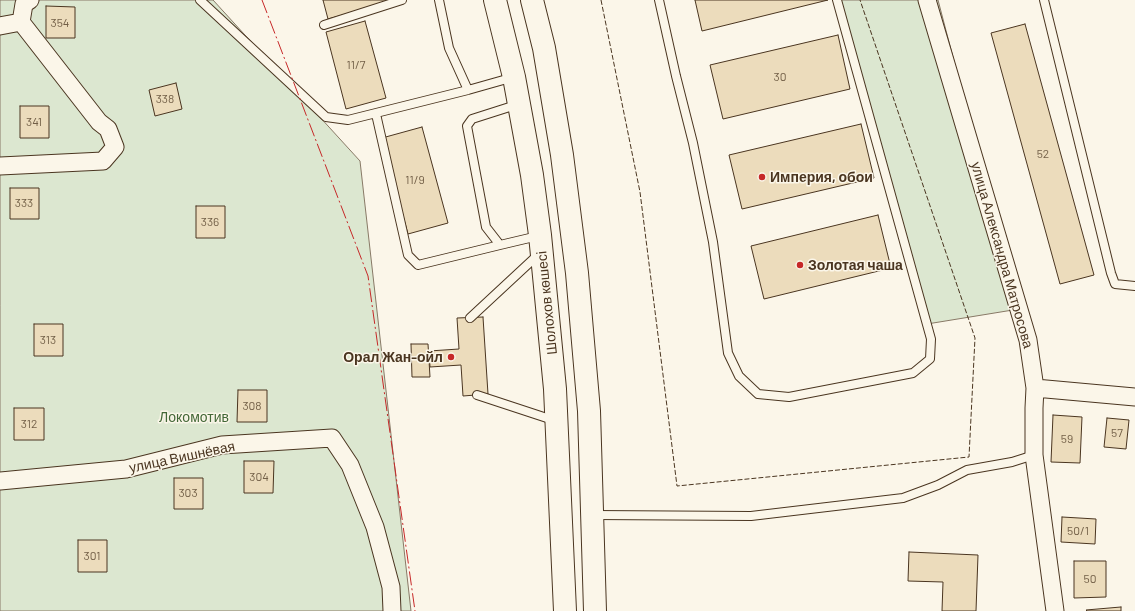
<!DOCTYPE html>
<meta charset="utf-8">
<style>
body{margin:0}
canvas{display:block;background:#fbf6e9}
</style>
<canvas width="1135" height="611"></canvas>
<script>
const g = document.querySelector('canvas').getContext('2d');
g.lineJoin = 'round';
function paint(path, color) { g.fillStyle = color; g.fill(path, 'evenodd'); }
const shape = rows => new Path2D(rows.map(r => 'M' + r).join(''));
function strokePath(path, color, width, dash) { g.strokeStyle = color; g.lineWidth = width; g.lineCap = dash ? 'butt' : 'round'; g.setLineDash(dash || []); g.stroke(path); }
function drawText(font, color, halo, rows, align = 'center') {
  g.font = font + ' Barlow,sans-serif'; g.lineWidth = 3; g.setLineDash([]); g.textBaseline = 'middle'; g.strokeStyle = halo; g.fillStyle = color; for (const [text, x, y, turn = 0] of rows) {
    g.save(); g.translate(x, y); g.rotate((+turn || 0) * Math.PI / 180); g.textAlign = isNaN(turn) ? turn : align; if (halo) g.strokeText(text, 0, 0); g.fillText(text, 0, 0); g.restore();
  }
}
const green = shape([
 [0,0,213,0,360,161,411,611,0,611,0,0],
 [835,0,938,0,1019,309,927,324,835,0]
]);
paint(green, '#dce7d0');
strokePath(green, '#887966', 1);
const building = shape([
 [323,0,397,0,328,19,323,0],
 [695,0,828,0,702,31,695,0],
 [46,6,75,7,75,38,46,38,46,6],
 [365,21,386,98,346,109,326,32,365,21],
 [1025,24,1094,275,1060,284,991,33,1025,24],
 [838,35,850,89,723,119,710,65,838,35],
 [176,83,182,109,155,116,149,90,176,83],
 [20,106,49,106,49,138,20,138,20,106],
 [861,124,874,178,742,209,729,155,861,124],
 [422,127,448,223,408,234,382,138,422,127],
 [10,188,39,188,39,219,10,219,10,188],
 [196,206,225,206,225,238,196,238,196,206],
 [878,215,891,268,764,299,751,246,878,215],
 [483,317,488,394,463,396,461,365,430,367,429,351,459,349,457,318,483,317],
 [34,324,63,324,63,356,34,356,34,324],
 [411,344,428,344,430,377,412,377,411,344],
 [238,390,267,390,267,422,237,422,238,390],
 [14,408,44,408,44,440,14,440,14,408],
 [1053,415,1082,417,1080,463,1051,462,1053,415],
 [1107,418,1129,420,1126,449,1104,447,1107,418],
 [244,461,274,461,273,493,244,493,244,461],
 [174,478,203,478,203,509,174,509,174,478],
 [1062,517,1096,519,1095,544,1061,542,1062,517],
 [78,540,107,540,107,572,78,572,78,540],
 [909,552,978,555,976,611,942,611,943,582,908,581,909,552],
 [1074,561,1106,561,1106,597,1074,598,1074,561],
 [1121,607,1121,611,1087,611,1086,610,1121,607]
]);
paint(building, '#ecdcbc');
strokePath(building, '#4a3520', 1);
const service = shape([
 [200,0,326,117,348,120,468,90,514,77],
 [439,0,449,48,468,90],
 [659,0,676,76,693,143,713,242,728,353,739,376,758,394,789,397,913,373,930,359,931,339,837,0],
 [1044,0,1111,273,1115,284,1135,286],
 [324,25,402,0],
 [519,104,472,119,467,126,486,227,500,245,538,236],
 [376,114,408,255,418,265,500,245],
 [470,318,540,253],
 [477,395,556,421],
 [594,515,751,516,903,498,938,485,967,470,1012,462,1034,455]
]);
const minor = shape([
 [927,0,1028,340,1035,388,1034,408,1034,455,1055,611],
 [0,26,21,22],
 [0,166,103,161,115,147,108,129,99,122,21,22,24,4,30,0],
 [1035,388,1135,397],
 [0,481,126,469,222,445,332,438,350,465,375,527,391,587,392,611]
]);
const trunk = shape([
 [495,0,514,77,532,175,540,235,555,389,565,611],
 [532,0,544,48,562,155,577,273,589,411,595,611]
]);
strokePath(service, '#4a3520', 10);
strokePath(minor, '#4a3520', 19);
strokePath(trunk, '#4a3520', 24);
strokePath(service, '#fbf6e9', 8);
strokePath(minor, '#fbf6e9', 17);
strokePath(trunk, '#fbf6e9', 22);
strokePath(shape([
 [601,0,640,192,677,486,969,457,975,338,860,0]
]), '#4a3520', 1, [5, 2]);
strokePath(shape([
 [262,0,368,276,415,611]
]), '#c62828', 1, [14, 3, 2, 3]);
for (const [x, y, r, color] of [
 [762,177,4,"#c62828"],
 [800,265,4,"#c62828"],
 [451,357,4,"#c62828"]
]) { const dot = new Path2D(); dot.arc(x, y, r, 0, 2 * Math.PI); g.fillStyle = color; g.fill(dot); strokePath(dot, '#fbf6e9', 1.5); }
drawText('12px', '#725f47', null, [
 ["354",60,23],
 ["11/7",356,65],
 ["30",780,77],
 ["338",165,99],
 ["341",34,122],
 ["52",1043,154],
 ["11/9",415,180],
 ["333",24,203],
 ["336",210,222],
 ["313",48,340],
 ["308",252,406],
 ["312",29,424],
 ["57",1117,433],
 ["59",1067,439],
 ["304",259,477],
 ["303",188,493],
 ["50/1",1078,531],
 ["301",92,556],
 ["50",1090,579]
]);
drawText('bold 14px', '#4a3520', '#fbf6e9', [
 ["Империя, обои",770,177],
 ["Золотая чаша",808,265],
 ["Орал Жан-ойл",443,357,"right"]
], 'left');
drawText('14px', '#4a3520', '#fbf6e9', [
 ["улица Александра Матросова",1002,255,74],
 ["Шолохов көшесі",547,303,-96],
 ["улица Вишнёвая",182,457,-12]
]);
drawText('14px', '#436837', '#fbf6e9', [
 ["Локомотив",194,417]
]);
</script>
